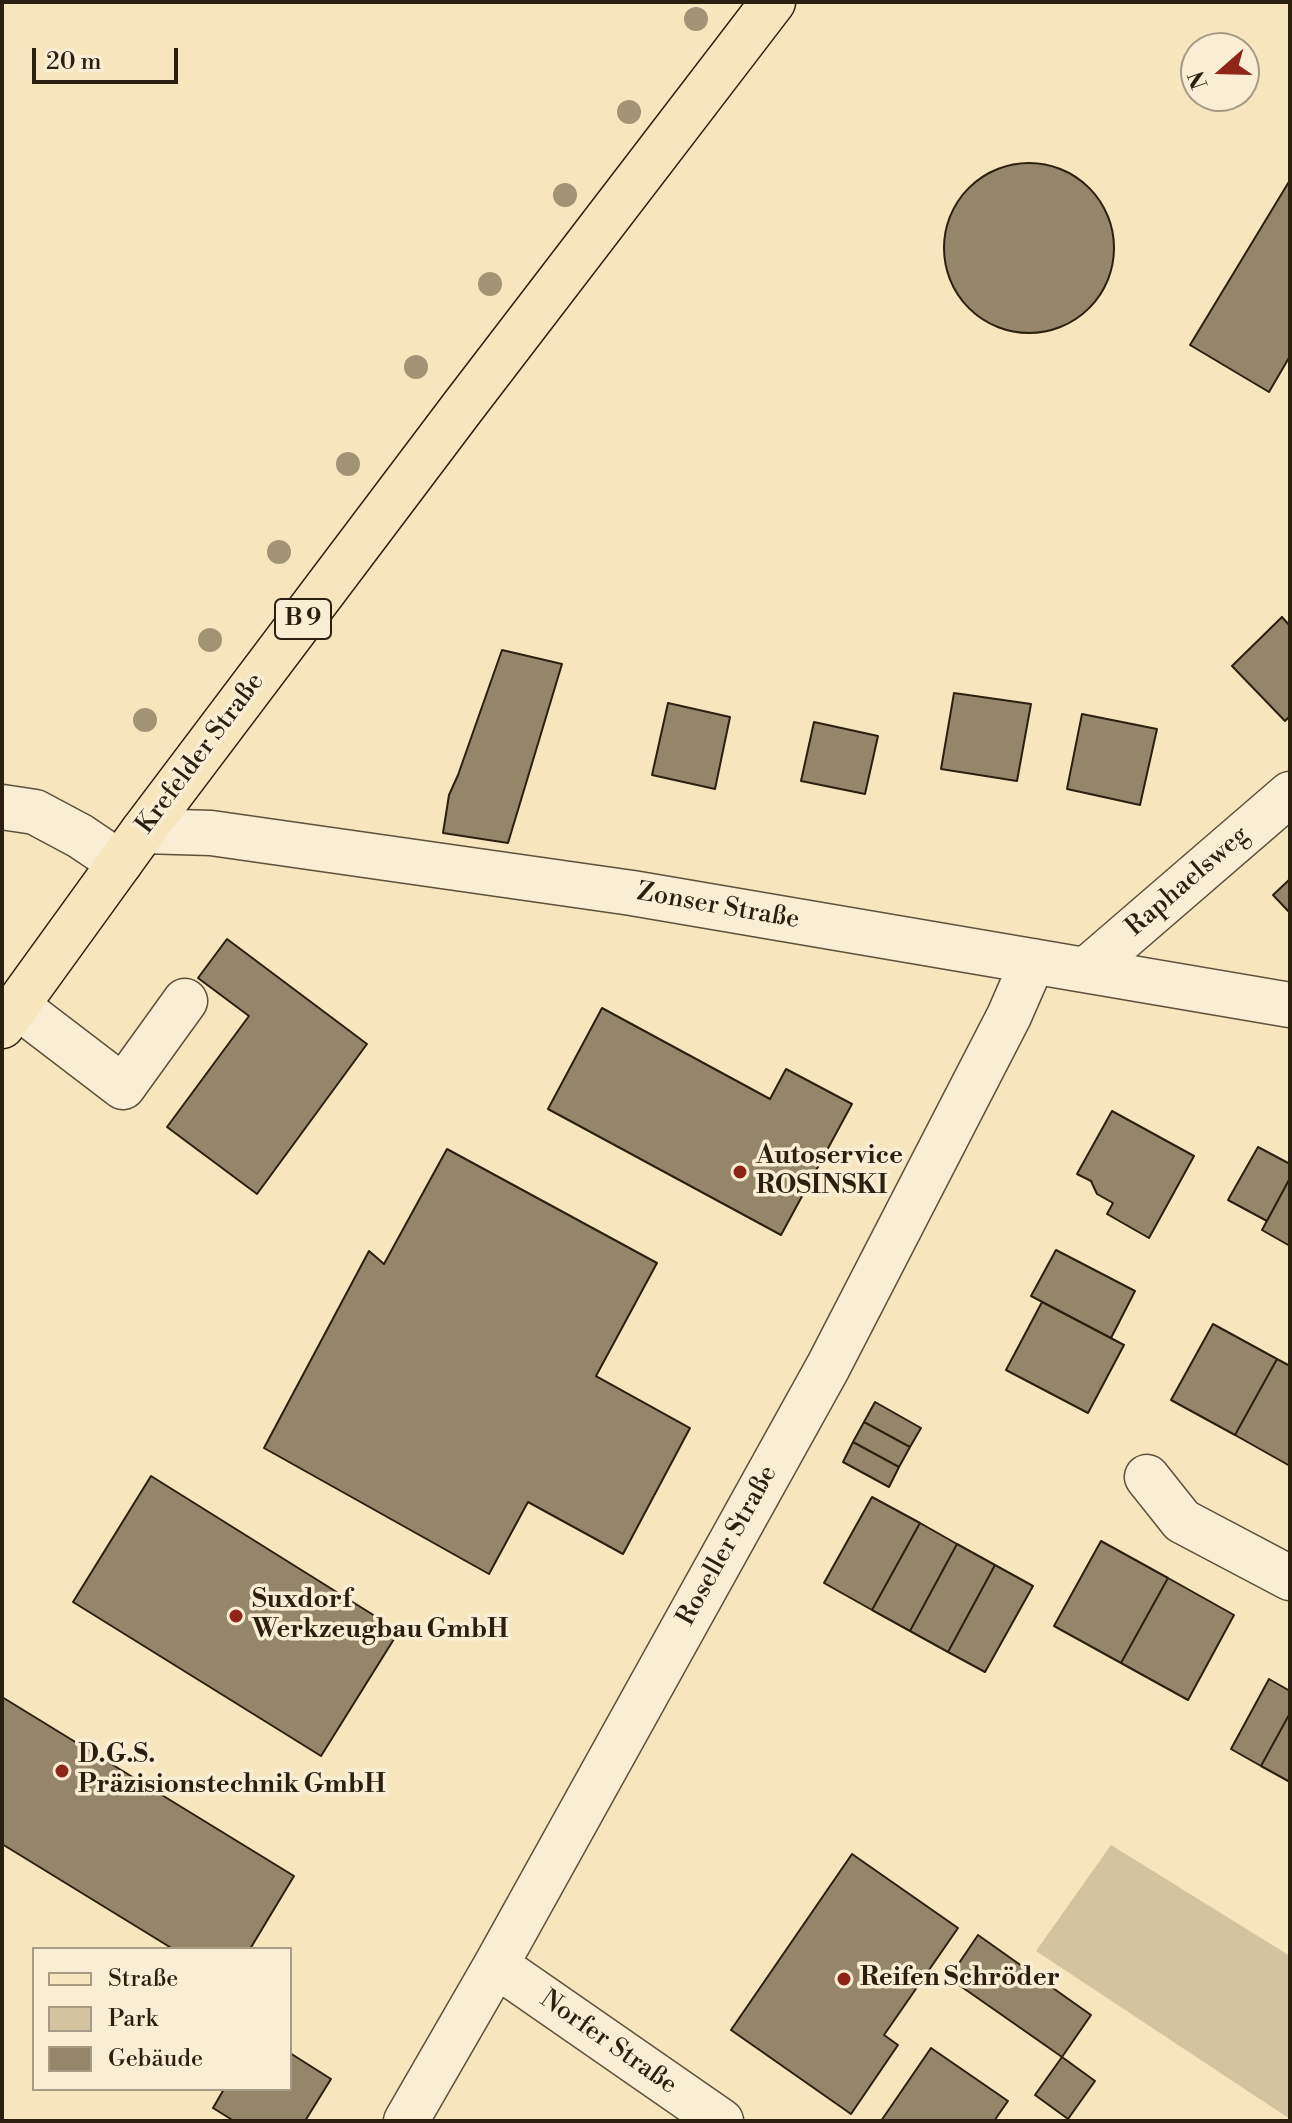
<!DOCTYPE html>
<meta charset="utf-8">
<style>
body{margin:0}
#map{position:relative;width:1292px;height:2123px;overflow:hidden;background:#f6e5bd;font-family:"Libre Bodoni",serif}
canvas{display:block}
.frame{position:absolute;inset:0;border:4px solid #2b1f0f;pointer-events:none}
.legend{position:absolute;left:32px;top:1947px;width:260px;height:144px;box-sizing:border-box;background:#f9eed4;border:2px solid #a79b85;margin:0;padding:10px 14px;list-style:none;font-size:24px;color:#2b1f0f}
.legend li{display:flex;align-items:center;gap:16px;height:40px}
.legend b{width:40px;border:2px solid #a79b85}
.north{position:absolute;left:1180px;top:32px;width:80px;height:80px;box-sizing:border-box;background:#f9eed4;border:2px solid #a79b85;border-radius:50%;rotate:250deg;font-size:22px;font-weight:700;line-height:32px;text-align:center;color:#2b1f0f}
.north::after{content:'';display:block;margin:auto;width:28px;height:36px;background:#8f2418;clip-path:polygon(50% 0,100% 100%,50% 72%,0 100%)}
.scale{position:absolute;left:32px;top:48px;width:146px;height:36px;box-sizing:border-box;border:4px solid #2b1f0f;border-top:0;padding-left:10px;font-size:24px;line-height:28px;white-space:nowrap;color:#2b1f0f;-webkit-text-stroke:6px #f9eed4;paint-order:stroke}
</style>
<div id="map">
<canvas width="1292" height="2123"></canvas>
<div class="frame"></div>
<ul class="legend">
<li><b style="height:10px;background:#f6e5bd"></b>Straße</li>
<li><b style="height:22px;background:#d3c39f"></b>Park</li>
<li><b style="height:22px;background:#958669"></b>Gebäude</li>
</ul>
<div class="north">N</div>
<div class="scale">20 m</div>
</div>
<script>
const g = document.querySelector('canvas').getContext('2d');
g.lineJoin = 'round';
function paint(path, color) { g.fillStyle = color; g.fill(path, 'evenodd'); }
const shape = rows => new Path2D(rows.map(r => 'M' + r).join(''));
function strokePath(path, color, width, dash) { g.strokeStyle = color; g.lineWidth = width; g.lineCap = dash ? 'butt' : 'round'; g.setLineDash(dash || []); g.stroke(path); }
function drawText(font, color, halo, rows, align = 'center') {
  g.font = font + ' "Libre Bodoni",serif'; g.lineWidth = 7; g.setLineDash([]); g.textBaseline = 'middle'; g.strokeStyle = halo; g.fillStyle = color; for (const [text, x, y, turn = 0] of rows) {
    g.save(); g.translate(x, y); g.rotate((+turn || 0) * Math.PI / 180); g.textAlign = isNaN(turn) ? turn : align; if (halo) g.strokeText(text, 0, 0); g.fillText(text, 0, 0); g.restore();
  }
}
paint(shape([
 [1111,1845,1290,1956,1290,2119,1036,1951]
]), '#d3c39f');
const building = shape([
 '944 248a85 85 0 1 1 170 0a85 85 0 1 1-170 0Z',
 [1290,180,1290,356,1269,392,1190,345,1290,180],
 [1282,617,1290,626,1290,716,1285,721,1232,666,1282,617],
 [502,650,562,664,508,843,443,833,449,795,458,775,502,650],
 [954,693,1031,704,1017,781,941,769,954,693],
 [668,703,730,717,715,789,652,775,668,703],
 [1082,714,1157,729,1140,805,1067,789,1082,714],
 [814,722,878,736,865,794,801,781,814,722],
 [1290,879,1290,913,1273,895,1290,879],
 [227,939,367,1044,257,1194,167,1127,249,1016,198,978,227,939],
 [602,1008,770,1099,786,1069,852,1104,781,1235,548,1109,602,1008],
 [1112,1111,1194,1156,1149,1238,1107,1214,1113,1203,1097,1194,1091,1181,1077,1174,1112,1111],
 [1258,1147,1290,1164,1290,1178,1267,1221,1228,1200,1258,1147],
 [447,1149,657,1263,596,1376,690,1428,623,1554,528,1502,489,1574,264,1448,369,1251,384,1264,447,1149],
 [1290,1178,1290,1246,1262,1230,1290,1178],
 [1056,1250,1135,1291,1111,1338,1031,1296,1056,1250],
 [1042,1302,1124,1345,1088,1413,1006,1370,1042,1302],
 [1213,1324,1277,1359,1235,1435,1171,1400,1213,1324],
 [1277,1359,1290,1366,1290,1466,1235,1435,1277,1359],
 [875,1402,921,1428,910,1447,864,1422,875,1402],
 [864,1422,910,1447,899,1467,853,1442,864,1422],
 [853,1442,899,1467,889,1487,843,1462,853,1442],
 [151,1476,399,1631,321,1756,73,1602,151,1476],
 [872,1497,920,1523,872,1610,824,1583,872,1497],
 [920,1523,957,1544,910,1631,872,1610,920,1523],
 [1101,1541,1168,1578,1121,1663,1054,1626,1101,1541],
 [957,1544,995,1565,948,1652,910,1631,957,1544],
 [995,1565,1033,1586,985,1672,948,1652,995,1565],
 [1168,1578,1234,1615,1188,1700,1121,1663,1168,1578],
 [1269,1679,1290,1691,1290,1713,1261,1766,1231,1749,1269,1679],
 [2,1697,294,1876,250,1949,173,1949,2,1844,2,1697],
 [1290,1713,1290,1782,1261,1766,1290,1713],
 [852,1854,958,1928,884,2035,898,2045,851,2114,731,2030,852,1854],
 [978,1935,1091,2015,1062,2057,949,1978,978,1935],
 [931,2048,1008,2101,994,2121,881,2121,931,2048],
 [290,2053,331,2079,305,2121,234,2121,213,2108,224,2089,290,2089,290,2053],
 [1062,2057,1095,2081,1068,2119,1035,2095,1062,2057]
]);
paint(building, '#958669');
strokePath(building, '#2b1f0f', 2);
const minor = shape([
 [2,807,35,812,80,836,120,863],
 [143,831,211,833,632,893,1290,1005],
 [1086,970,1290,794],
 [17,1006,123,1087,185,1001],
 [1147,1477,1182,1521,1290,1578],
 [496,1965,721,2121],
 [406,2121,496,1965,828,1367,1009,1016,1033,961]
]);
const major = shape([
 [2,1026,143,831,462,408,773,2]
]);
strokePath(minor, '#5e503a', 47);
strokePath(major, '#2b1f0f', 47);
strokePath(minor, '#f9eed4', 44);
strokePath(major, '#f6e5bd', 44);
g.fillStyle = '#a29375';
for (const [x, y] of [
 [696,19],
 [629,112],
 [565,195],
 [490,284],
 [416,367],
 [348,464],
 [279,552],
 [210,640],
 [145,720]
]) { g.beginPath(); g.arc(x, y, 12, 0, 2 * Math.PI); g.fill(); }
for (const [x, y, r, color] of [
 [740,1172,8,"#8f2418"],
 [236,1616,8,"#8f2418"],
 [62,1771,8,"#8f2418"],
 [844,1979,8,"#8f2418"]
]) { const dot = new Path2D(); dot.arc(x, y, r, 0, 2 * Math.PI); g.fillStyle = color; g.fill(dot); strokePath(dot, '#f9eed4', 3); }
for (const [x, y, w] of [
 [303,619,56]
]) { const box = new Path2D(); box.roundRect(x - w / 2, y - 20, w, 40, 6); g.fillStyle = '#f9eed4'; g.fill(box); strokePath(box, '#2b1f0f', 2); }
drawText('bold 24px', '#2b1f0f', null, [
 ["B 9",303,619]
]);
drawText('26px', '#2b1f0f', '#f9eed4', [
 ["Krefelder Straße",201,754,-53],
 ["Raphaelsweg",1188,882,-41],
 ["Zonser Straße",718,907,10],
 ["Roseller Straße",728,1546,-61],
 ["Norfer Straße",608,2043,35]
]);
drawText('bold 26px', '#2b1f0f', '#f9eed4', [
 ["Autoservice",756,1157],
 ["ROSINSKI",756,1187],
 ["Suxdorf",252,1601],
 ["Werkzeugbau GmbH",252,1631],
 ["D.G.S.",78,1756],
 ["Präzisionstechnik GmbH",78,1786],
 ["Reifen Schröder",860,1979]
], 'left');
</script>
